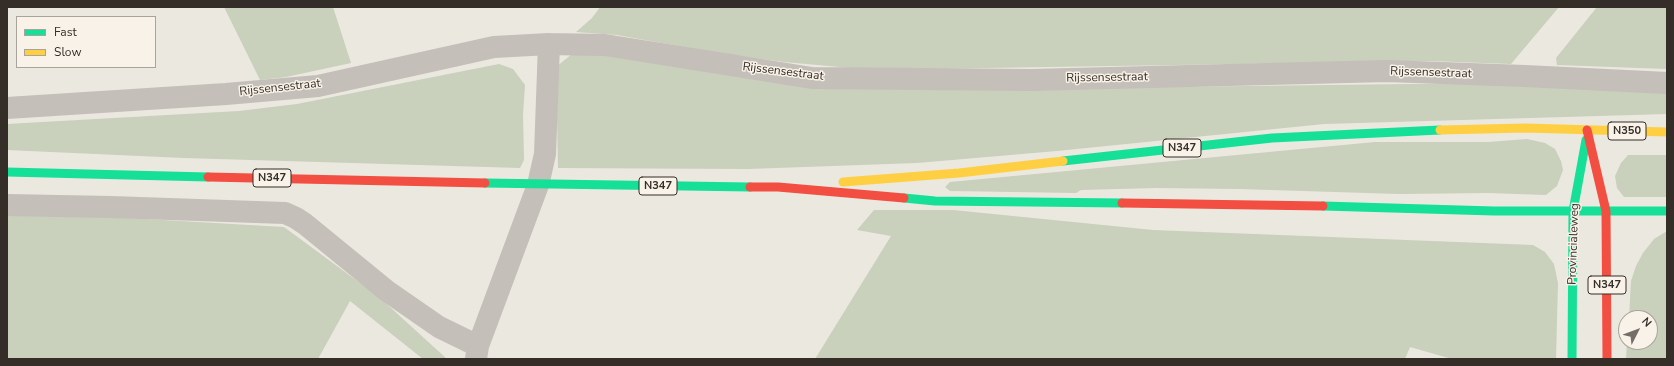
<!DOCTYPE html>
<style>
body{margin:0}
#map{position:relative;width:1674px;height:366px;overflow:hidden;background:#ebe8e0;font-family:"Nunito Sans",sans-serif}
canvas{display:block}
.frame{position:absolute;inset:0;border:8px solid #342d28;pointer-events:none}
.legend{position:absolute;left:16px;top:16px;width:140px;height:52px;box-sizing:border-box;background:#f8f2e8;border:1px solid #aaa39b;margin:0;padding:5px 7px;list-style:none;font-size:12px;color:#342d28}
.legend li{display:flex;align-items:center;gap:8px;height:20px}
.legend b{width:20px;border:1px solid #aaa39b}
.north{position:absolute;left:1618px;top:310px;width:40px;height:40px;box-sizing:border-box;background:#f8f2e8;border:1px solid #aaa39b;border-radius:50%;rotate:48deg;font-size:11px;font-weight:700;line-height:16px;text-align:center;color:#342d28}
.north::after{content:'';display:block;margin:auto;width:14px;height:18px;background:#746e68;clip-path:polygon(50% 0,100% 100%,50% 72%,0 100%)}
</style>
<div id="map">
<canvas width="1674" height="366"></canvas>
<div class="frame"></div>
<ul class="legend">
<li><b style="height:5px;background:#16e098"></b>Fast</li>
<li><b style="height:5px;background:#ffcf43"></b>Slow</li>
</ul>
<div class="north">N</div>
</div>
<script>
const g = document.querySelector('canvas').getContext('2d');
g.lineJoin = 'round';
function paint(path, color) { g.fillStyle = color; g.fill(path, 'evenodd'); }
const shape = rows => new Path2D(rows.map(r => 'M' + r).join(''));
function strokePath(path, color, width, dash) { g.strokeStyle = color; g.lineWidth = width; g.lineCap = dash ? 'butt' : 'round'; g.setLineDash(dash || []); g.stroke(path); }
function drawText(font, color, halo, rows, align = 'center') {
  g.font = font + ' "Nunito Sans",sans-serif'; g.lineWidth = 3; g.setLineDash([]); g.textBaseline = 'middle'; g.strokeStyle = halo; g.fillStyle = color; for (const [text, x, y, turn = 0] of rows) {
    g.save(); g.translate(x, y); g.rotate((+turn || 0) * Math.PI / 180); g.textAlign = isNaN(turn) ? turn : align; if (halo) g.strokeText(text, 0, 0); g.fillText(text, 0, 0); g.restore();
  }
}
paint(shape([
 [224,7,333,7,351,63,286,77,260,80],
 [600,7,1559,7,1511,64,1430,61,923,69,851,68,784,62,717,53,617,35,576,32,592,18],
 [1597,7,1667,7,1667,69,1557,65,1556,58],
 [572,54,624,56,999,89,1496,83,1667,92,1667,114,1324,124,1057,151,917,163,748,169,558,168,556,67],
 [499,64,513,69,525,85,523,115,524,160,520,168,184,158,7,150,7,124,239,111,297,104],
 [1527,139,1545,143,1555,149,1561,161,1563,170,1557,186,1546,195,1488,193,1399,194,1239,189,1156,188,1081,190,1076,193,950,191,945,187,950,182,1375,142,1488,142],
 [1628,155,1667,155,1667,197,1624,197,1617,188,1615,176,1621,163],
 [874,210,953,210,1153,230,1533,245,1545,252,1554,264,1558,283,1556,359,1452,359,1410,347,1405,359,815,359,891,236,857,230],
 [7,211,284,227,379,297,447,359,423,359,350,301,318,359,7,359],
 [1667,231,1667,359,1626,359,1627,342,1650,342,1650,318,1629,318,1631,281,1636,266,1643,253,1654,239]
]), '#c9d0bb');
strokePath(shape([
 [7,108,226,94,318,86,494,47,549,44,605,45,812,78,1031,80,1387,71,1525,76,1667,83],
 [7,205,111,207,285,213,296,218,305,224,387,291,439,327,478,346],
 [476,359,478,346,538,185,545,154,549,44]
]), '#c4bfb9', 22);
strokePath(shape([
 [1063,161,1272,138,1440,130],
 [7,172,208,177],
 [485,183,750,187],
 [904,198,935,201,1122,203],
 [1323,206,1494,211,1667,211],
 [1572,359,1573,211,1586,140]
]), '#16e098', 9);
strokePath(shape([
 [1440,130,1525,128,1667,132],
 [843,182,959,173,1063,161]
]), '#ffcf43', 9);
strokePath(shape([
 [1587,130,1606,211,1607,359],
 [208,177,485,183],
 [750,187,778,187,904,198],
 [1122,203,1323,206]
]), '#f24e42', 9);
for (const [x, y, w] of [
 [1627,131,38],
 [1182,148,38],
 [272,178,38],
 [658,186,38],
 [1607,285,38]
]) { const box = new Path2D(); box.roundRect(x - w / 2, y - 9, w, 18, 3); g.fillStyle = '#f8f2e8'; g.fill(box); strokePath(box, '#342d28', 1); }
drawText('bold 11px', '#342d28', null, [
 ["N350",1627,131],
 ["N347",1182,148],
 ["N347",272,178],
 ["N347",658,186],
 ["N347",1607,285]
]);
drawText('12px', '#342d28', '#f8f2e8', [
 ["Rijssensestraat",783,72,7],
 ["Rijssensestraat",1431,73,2],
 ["Rijssensestraat",1107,78,-1],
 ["Rijssensestraat",280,88,-6],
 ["Provincialeweg",1574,244,-88]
]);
</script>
